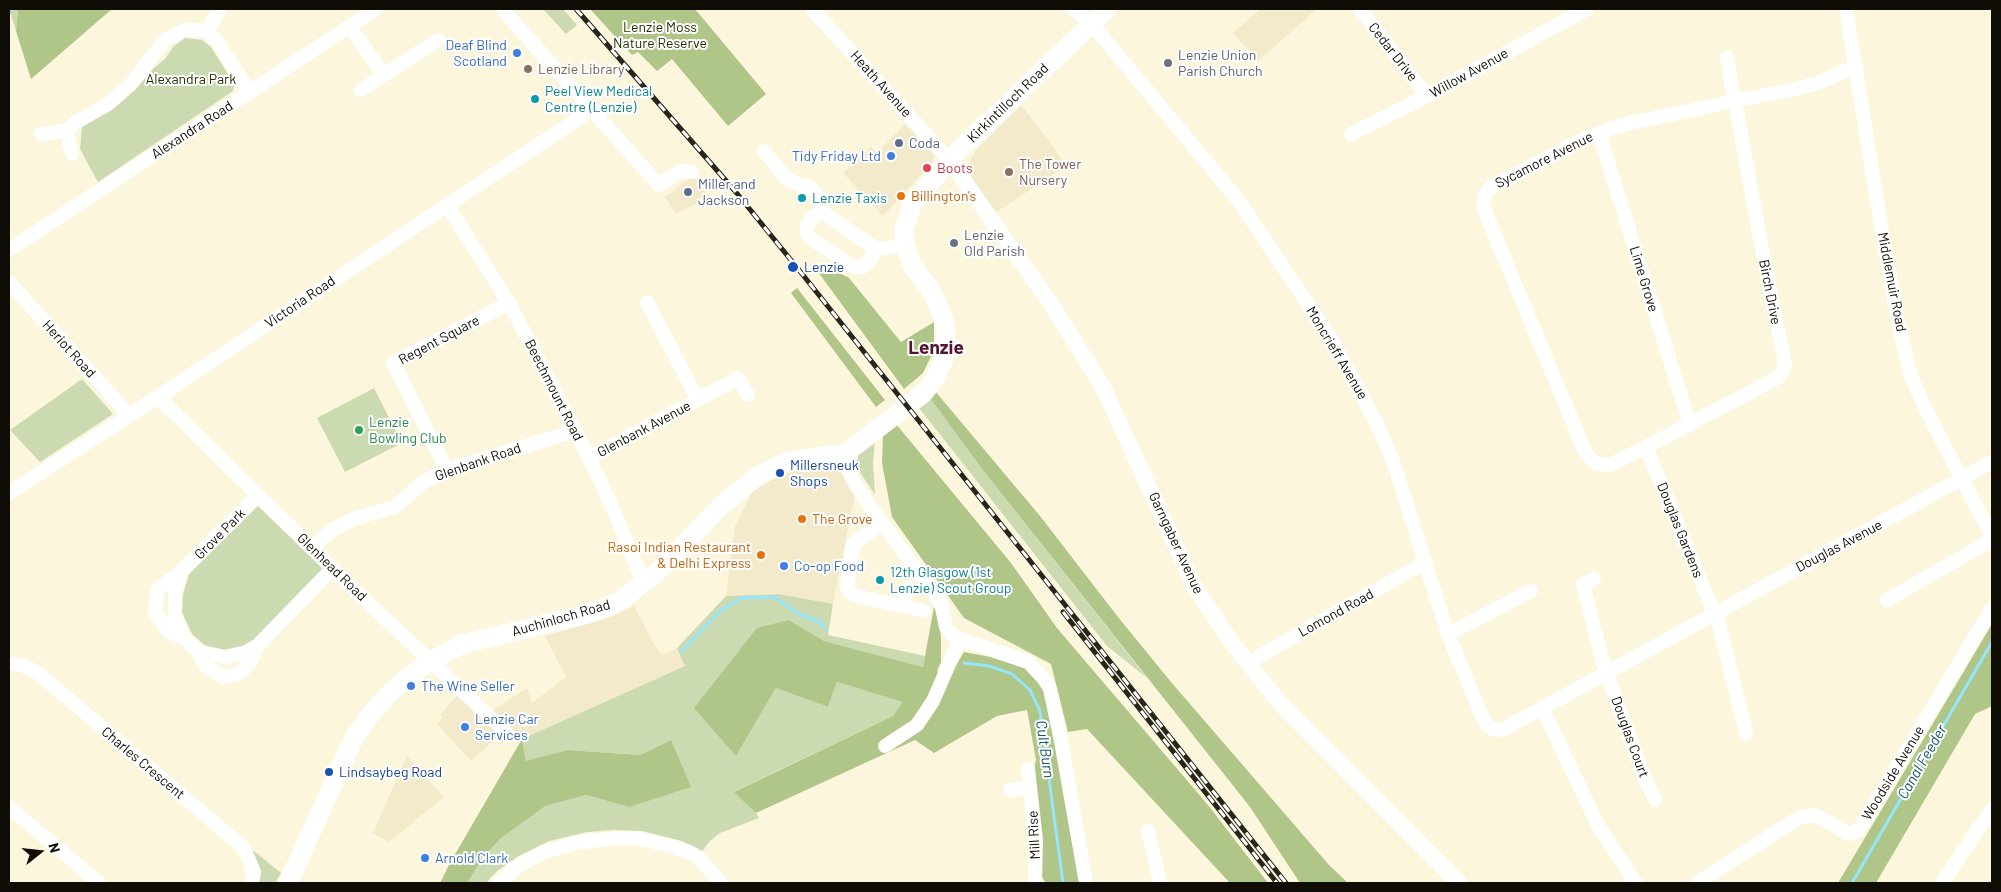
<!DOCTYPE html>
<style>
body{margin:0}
#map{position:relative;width:2001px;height:892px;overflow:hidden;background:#fcf6dd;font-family:Barlow,sans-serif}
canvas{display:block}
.frame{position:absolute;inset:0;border:10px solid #0f0d05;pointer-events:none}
.north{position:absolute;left:15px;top:827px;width:50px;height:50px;-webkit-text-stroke:4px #fff;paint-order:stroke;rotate:74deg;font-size:14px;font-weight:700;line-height:20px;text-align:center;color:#0f0d05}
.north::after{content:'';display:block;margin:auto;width:18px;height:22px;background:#0f0d05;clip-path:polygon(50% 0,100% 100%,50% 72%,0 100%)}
</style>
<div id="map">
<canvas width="2001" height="892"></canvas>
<div class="frame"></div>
<div class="north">N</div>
</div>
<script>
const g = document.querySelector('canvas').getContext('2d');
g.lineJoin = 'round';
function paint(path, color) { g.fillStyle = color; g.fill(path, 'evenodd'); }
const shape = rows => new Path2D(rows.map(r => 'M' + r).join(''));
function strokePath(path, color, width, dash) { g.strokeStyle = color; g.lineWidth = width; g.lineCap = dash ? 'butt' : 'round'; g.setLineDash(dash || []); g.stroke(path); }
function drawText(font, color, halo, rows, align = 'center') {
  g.font = font + ' Barlow,sans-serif'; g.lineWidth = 4; g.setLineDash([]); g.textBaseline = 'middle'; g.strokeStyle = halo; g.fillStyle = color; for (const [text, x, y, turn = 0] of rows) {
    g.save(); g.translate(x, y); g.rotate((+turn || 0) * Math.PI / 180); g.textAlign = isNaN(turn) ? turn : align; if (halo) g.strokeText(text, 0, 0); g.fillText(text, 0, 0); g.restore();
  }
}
paint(shape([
 [1260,9,1317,9,1258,61,1233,33],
 [1021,105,1049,141,1066,166,995,213,976,187,970,174,969,166,972,157,976,150],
 [905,124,934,155,934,161,883,216,843,173,871,147,877,153],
 [693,176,709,197,676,214,665,197],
 [831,462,839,470,855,494,833,604,779,594,726,596,735,526,752,492,770,481,793,471],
 [634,606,653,643,662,655,677,648,685,666,522,739,493,710,527,688,532,703,566,677,545,636,609,618],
 [458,695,500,735,471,761,437,724,443,718,440,715],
 [407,756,444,797,389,842,373,833]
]), '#f2eaca');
paint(shape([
 [9,9,18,9,16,31],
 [543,9,563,9,577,25,566,34],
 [185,38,202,40,211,47,234,84,233,91,98,182,80,149,82,127,113,109,136,89,154,68,165,59,173,47],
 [82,379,113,414,40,462,10,430],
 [374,388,402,443,345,472,317,418],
 [930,398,982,469,1147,678,1107,646,919,408],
 [875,440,873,463,875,495,856,466,859,453],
 [258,506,323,569,254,640,245,646,226,650,207,647,192,634,182,612,183,595,189,574],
 [779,594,833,604,828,635,925,656,923,667,824,641,789,620,736,756,776,688,828,707,837,682,904,702,893,716,735,791,756,813,759,818,720,833,710,841,702,851,682,841,642,831,614,830,587,832,549,841,517,857,496,872,486,883,467,883,483,858,500,839,544,806,586,795,629,807,671,740,640,755,568,750,526,762,522,739,685,666,677,648,726,596],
 [253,850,281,873,275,883,256,883,252,853]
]), '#cbdab1');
paint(shape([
 [18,9,112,9,31,79,16,31],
 [590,9,695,9,766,94,728,126,672,59,657,71,638,52,632,55],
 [823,264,849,278,901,342,934,322,934,350,923,373,904,389,818,272],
 [797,288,885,400,876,407,791,293],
 [935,391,1040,516,1118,617,1171,682,1329,865,1348,883,1300,883,1250,807,982,469,930,398],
 [896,424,1011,563,1057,628,1208,805,1268,883,1230,883,1087,729,1068,732,1051,664,964,618,892,517,882,463,883,434],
 [934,607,938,615,941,637,941,662,937,671,949,677,964,652,991,657,1025,668,1043,686,1055,742,1081,883,1046,883,1042,877,1042,837,1034,769,1036,760,1027,710,997,716,934,753,915,740,756,813,734,792,893,716,903,702,837,682,828,707,776,688,736,756,694,708,757,628,789,620,824,641,923,667],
 [1992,624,1992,706,1975,714,1876,883,1838,883],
 [522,739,526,761,568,750,640,755,671,740,691,787,629,807,586,795,545,806,500,839,483,858,467,883,440,883,450,863]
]), '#b0c588');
strokePath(shape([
 [681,652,719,612,741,598,774,597,799,614,820,622,826,629],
 [964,663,989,666,1012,674,1030,690,1040,711,1063,883],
 [1852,883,1992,642]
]), '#95e5fd', 3);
strokePath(shape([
 [502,9,659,185,680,171,692,172],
 [812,9,950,161],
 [1073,9,1091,23,1239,201,1332,340,1377,424,1393,461,1448,634,1479,709,1488,726,1495,730,1504,729,1992,462],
 [1360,9,1427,96],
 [1846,9,1882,232,1898,321,1911,376,1924,406,1992,537],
 [350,27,384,75],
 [207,31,220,9],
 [1727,57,1733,94,1734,101,1736,107,1761,244,1785,364,1783,371,1779,377,1646,447,1610,465,1597,464,1586,454,1483,207,1485,195,1490,188,1537,163,1584,139,1613,128,1631,123,1734,101,1791,90,1818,83,1856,66],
 [361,90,438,40],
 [66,131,78,121,108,104,131,84,166,39,185,30,207,31,216,40,250,92],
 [1599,133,1690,425],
 [41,134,66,131,72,154],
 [1351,134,1427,96,1587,9],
 [764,151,785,177,795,183,810,187,819,197,820,213],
 [447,205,509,303,589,458,614,511,644,584],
 [876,249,871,259,863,267,854,267,810,238,806,232,807,225,813,217,820,213,824,213,876,249,889,248,905,244],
 [9,250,376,9],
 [9,282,129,415],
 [647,302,698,400],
 [158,397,361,596,509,735],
 [1646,447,1719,625,1746,733],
 [842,456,855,484,882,523,941,603,946,627,952,635,960,639,933,701,917,725,885,746],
 [589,458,738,378,748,395],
 [447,470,393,363,509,303],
 [9,493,158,397,591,110],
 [258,495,181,572,175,592,175,616,184,638,198,651,225,657,246,652,258,645,332,569],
 [882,523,853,544,847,587,853,595,924,611],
 [312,548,331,531,353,519,395,507,423,482,447,470,575,431],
 [181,572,158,589,155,613,169,632,184,638],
 [1594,579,1583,585,1605,669,1644,777,1655,800],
 [1887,600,1992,540],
 [903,606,907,588],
 [1448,634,1531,591],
 [960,639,1028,662,1044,679,1050,689,1061,741,1086,883],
 [198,651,206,666,223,677,238,674,250,663,258,645],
 [1247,663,1426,562],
 [9,664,22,665,38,673,244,848,254,872,252,883],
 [1542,708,1599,827,1636,883],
 [1028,769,1036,840,1035,883],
 [1010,790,1030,787],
 [9,807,99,883],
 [1148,831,1160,883],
 [498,883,520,865,542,853,575,843,616,838,641,839,671,846,689,852,698,857,721,883],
 [1697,883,1800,817,1815,815,1849,834,1859,830,1992,608],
 [1942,883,1992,809]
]), '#fff', 14);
strokePath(shape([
 [950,161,1051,304,1103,387,1194,586,1232,643,1280,703,1459,883]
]), '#fff', 16);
strokePath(shape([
 [288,883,354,738,370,715,387,696,409,676,430,661,463,644,587,614,619,602,655,574,722,505,757,476,788,461,831,455,842,456,923,394,935,379,944,359,946,339,944,320,932,292,912,265,905,244,904,229,913,203,956,153,1107,9]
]), '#fff', 19);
const rail = shape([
 [576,9,735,191,795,265,1286,883],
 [1063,612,1277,883]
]);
strokePath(rail, '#28251b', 5);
strokePath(rail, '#fff', 3, [9]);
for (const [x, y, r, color] of [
 [517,53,5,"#3f7fe0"],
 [1168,63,5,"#6b7280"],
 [528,69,5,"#8d6e63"],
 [535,99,5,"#0f9aa8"],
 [899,143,5,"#5c6f8a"],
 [891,156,5,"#3f7fe0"],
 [927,168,5,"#e0444e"],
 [1009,172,5,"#8d6e63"],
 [688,192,5,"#5c6f8a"],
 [901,196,5,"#e8710a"],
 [802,198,5,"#0f9aa8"],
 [954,243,5,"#6b7280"],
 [793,267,6,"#1a4fb4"],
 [359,430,5,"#2e9e5b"],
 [780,473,5,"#1a4fb4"],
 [802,519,5,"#e8710a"],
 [761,555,5,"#e8710a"],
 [784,566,5,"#3f7fe0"],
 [880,580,5,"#0f9aa8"],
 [411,686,5,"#3f7fe0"],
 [465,727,5,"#3f7fe0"],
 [329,772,5,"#1a4fb4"],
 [425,858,5,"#3f7fe0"]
]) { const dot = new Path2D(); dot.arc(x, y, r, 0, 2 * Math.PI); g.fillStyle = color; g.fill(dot); strokePath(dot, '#fff', 2); }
drawText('14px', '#233002', '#fff', [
 ["Lenzie Moss",660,27],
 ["Nature Reserve",660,43],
 ["Alexandra Park",191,79]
]);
drawText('14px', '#366cbe', '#fff', [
 ["Deaf Blind",507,45,"right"],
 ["Scotland",507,61,"right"],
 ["Tidy Friday Ltd",881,156,"right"],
 ["Co-op Food",794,566],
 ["The Wine Seller",421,686],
 ["Lenzie Car",475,719],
 ["Services",475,735],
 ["Arnold Clark",435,858]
], 'left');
drawText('14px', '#0f0d05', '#fff', [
 ["Cedar Drive",1393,52,52],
 ["Willow Avenue",1469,73,-29],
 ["Heath Avenue",881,84,48],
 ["Kirkintilloch Road",1008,103,-44],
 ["Alexandra Road",192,130,-33],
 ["Sycamore Avenue",1544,160,-27],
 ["Lime Grove",1644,279,73],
 ["Middlemuir Road",1892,282,79],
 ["Birch Drive",1770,292,79],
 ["Victoria Road",300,302,-34],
 ["Regent Square",439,340,-28],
 ["Heriot Road",69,349,48],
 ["Moncrieff Avenue",1337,353,59],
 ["Beechmount Road",554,390,63],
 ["Glenbank Avenue",644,429,-28],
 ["Glenbank Road",478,462,-19],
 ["Douglas Gardens",1680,530,68],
 ["Grove Park",220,534,-45],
 ["Garngaber Avenue",1176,543,65],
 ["Douglas Avenue",1839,546,-28],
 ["Glenhead Road",332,567,44],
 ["Lomond Road",1336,613,-29],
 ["Auchinloch Road",561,618,-16],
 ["Douglas Court",1630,737,70],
 ["Charles Crescent",143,763,40],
 ["Woodside Avenue",1893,773,-59],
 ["Mill Rise",1034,835,-93]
]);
drawText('14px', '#5b616d', '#fff', [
 ["Lenzie Union",1178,55],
 ["Parish Church",1178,71],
 ["Lenzie",964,235],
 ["Old Parish",964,251]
], 'left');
drawText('14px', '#785e54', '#fff', [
 ["Lenzie Library",538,69],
 ["The Tower",1019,164],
 ["Nursery",1019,180]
], 'left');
drawText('14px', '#0d838f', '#fff', [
 ["Peel View Medical",545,91],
 ["Centre (Lenzie)",545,107],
 ["Lenzie Taxis",812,198],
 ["12th Glasgow (1st",890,572],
 ["Lenzie) Scout Group",890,588]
], 'left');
drawText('14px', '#4e5e75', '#fff', [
 ["Coda",909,143],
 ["Miller and",698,184],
 ["Jackson",698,200]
], 'left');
drawText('14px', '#be3a42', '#fff', [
 ["Boots",937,168]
], 'left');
drawText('14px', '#c56008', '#fff', [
 ["Billington's",911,196],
 ["The Grove",812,519],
 ["Rasoi Indian Restaurant",751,547,"right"],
 ["& Delhi Express",751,563,"right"]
], 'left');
drawText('14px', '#164399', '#fff', [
 ["Lenzie",804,267],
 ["Millersneuk",790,465],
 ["Shops",790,481],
 ["Lindsaybeg Road",339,772]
], 'left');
drawText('14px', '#27864d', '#fff', [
 ["Lenzie",369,422],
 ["Bowling Club",369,438]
], 'left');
drawText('italic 15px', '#155768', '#fff', [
 ["Cult Burn",1045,749,82],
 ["Canal Feeder",1922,762,-60]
]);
drawText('bold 19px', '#55132f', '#fff', [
 ["Lenzie",936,348]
]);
</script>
